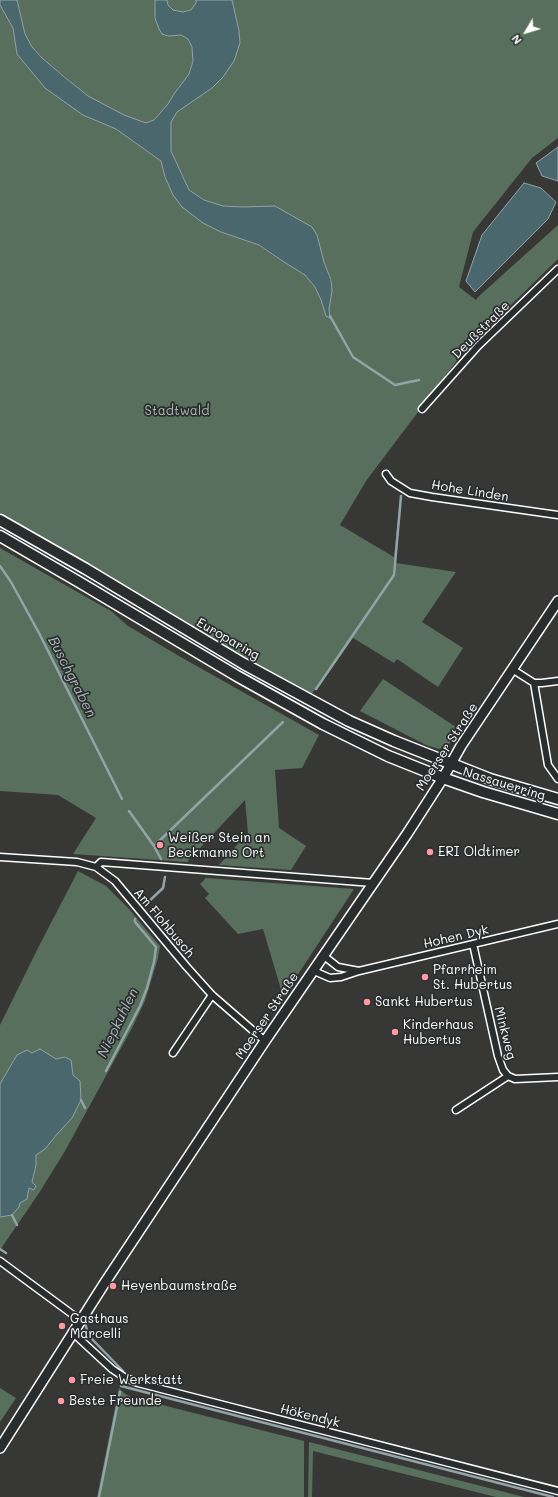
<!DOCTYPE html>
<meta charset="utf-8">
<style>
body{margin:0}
#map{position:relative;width:558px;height:1497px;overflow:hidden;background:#373836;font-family:Mali,sans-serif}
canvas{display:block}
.north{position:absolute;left:506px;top:12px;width:40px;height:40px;-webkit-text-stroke:3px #2a2d2e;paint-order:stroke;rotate:232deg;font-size:11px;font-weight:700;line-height:16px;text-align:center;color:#fff}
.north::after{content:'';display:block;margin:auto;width:14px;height:18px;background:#fff;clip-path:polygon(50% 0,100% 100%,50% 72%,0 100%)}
</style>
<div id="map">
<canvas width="558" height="1497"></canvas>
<div class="north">N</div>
</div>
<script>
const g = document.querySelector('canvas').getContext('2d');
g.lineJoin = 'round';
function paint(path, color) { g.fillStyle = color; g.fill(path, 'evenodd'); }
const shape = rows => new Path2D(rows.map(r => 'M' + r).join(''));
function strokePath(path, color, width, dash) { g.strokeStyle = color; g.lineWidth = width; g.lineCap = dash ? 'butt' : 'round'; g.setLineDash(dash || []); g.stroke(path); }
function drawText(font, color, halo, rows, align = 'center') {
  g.font = font + ' Mali,sans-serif'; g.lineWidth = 3.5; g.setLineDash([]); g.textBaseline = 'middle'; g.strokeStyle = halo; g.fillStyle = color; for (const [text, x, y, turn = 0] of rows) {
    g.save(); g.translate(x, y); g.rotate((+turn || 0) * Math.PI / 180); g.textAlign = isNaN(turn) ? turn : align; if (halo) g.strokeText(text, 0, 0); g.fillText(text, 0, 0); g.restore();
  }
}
paint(shape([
 [17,0,155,0,155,5,168,36,181,35,188,39,192,47,193,61,189,74,174,94,168,104,154,120,146,123,137,121,106,107,88,96,42,58,32,47,25,34],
 [167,0,196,0,196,3,191,10,183,12,173,10,168,5],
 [232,0,558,0,558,138,532,158,473,232,459,287,476,300,478,297,558,225,558,259,464,351,366,481,340,525,394,557,400,499,401,503,396,563,456,572,422,622,463,648,438,687,397,659,394,663,353,638,318,688,317,687,311,695,246,659,84,563,0,515,0,5,13,28,17,54,83,115,116,129,161,161,165,177,173,195,221,232,258,245,284,262,305,275,315,287,332,281,324,262,243,207,223,206,204,200,189,190,171,151,171,122,177,112,234,61,240,43,239,31],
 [0,548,111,611,128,626,179,656,319,735,302,768,275,770,279,828,306,846,291,870,219,865,248,833,245,800,187,862,73,854,96,818,58,795,0,791],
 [383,679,459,729,448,746,439,749,426,745,360,711],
 [78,871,106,886,129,909,160,946,158,958,145,1001,132,1028,65,1151,39,1193,0,1250,0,1217,12,1215,29,1188,34,1190,36,1186,32,1182,36,1165,36,1155,45,1149,58,1133,73,1075,71,1060,65,1057,56,1059,40,1049,32,1053,17,1055,0,1084,0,1025,38,948],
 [206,878,354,889,276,1008,280,998,280,986,263,929,238,934,205,898,209,894,200,884],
 [0,1388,16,1398,0,1422],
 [119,1388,124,1393,131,1397,304,1441,304,1497,97,1497],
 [309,1442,313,1443,524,1497,496,1497,313,1451,312,1497,308,1497]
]), '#576f5c');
const water = shape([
 [0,0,17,0,25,34,32,47,42,58,62,75,88,96,124,115,146,123,154,120,168,104,174,94,189,74,193,61,192,47,188,39,181,35,168,36,162,34,159,29,155,18,155,0,167,0,168,5,173,10,183,12,191,10,196,3,196,0,232,0,239,31,240,43,234,61,223,77,212,88,177,112,171,122,171,151,189,190,204,200,223,206,243,207,275,206,312,227,317,235,324,262,331,280,332,291,329,309,330,318,326,316,321,300,315,287,305,275,284,262,259,245,221,232,203,223,182,207,173,195,165,177,161,161,116,129,83,115,45,88,17,54,13,28,0,5,0,0],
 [558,147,558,181,542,176,536,163,558,147],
 [524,183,541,188,556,202,548,219,475,292,466,281,482,235,524,183],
 [40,1049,56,1059,65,1057,71,1060,73,1075,80,1081,81,1100,72,1118,58,1133,45,1149,36,1155,36,1165,32,1182,36,1186,34,1190,29,1188,27,1199,20,1203,19,1207,12,1215,0,1217,0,1084,17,1055,27,1050,32,1053,40,1049]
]);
paint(water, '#4a676e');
strokePath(water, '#92a4a8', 1);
strokePath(shape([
 [330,316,353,357,395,385,419,380],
 [0,566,11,582,39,633,122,799],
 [316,689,394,575,401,496],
 [129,811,154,846,161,859],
 [154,846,283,722],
 [145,905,163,888,165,877],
 [106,1071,140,1006,147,988,154,962,156,947,135,922,135,919],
 [81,1100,85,1108],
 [12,1215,17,1225],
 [0,1249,6,1253],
 [85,1322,88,1335,123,1371],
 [121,1386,553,1497],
 [99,1497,120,1392]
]), '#92a4a8', 2.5);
const street = shape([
 [422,409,478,346,558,269],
 [386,474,391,481,410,493,432,497,558,515],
 [512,669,534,683,542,683,558,681],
 [534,683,548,765,558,779],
 [0,857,77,862,96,867,115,881,186,966,212,995,265,1041],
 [96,867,101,862,373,883],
 [473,944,498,1056,503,1070,508,1076,515,1079,558,1077],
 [324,956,338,967,359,971],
 [314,971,330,978,341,977,359,971,558,924],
 [173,1053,212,995],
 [456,1110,508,1076],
 [0,1261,80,1320],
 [72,1332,112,1369,124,1377,138,1383,558,1491]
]);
const secondary = shape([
 [0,1448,104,1284,265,1041,407,834,443,778,461,746,558,601]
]);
const primary = shape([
 [0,520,86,569,244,664,349,721,394,741,490,779,558,799],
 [0,536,79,582,237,676,323,724,388,756,443,778,483,792,558,814]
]);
strokePath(street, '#fff', 9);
strokePath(secondary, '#fff', 12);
strokePath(primary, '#fff', 13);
strokePath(street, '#2a2d2e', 6);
strokePath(secondary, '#2a2d2e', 9);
strokePath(primary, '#2a2d2e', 10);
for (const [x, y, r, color] of [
 [160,845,4,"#ff9aa2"],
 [430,852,4,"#ff9aa2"],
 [425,977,4,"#ff9aa2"],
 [367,1002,4,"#ff9aa2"],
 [395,1032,4,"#ff9aa2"],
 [113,1286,4,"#ff9aa2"],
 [62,1326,4,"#ff9aa2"],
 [72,1380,4,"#ff9aa2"],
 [61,1401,4,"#ff9aa2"]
]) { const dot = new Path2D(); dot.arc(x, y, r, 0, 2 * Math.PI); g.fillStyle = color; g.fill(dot); strokePath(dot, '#2a2d2e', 1.5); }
drawText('13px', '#fff', '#2a2d2e', [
 ["Deußstraße",481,330,-45],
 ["Hohe Linden",470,491,9],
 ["Europaring",228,639,30],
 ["Moerser Straße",447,747,-57],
 ["Nassauerring",504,784,17],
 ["Am Flohbusch",164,923,50],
 ["Hohen Dyk",456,937,-13],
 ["Moerser Straße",267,1016,-56],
 ["Minkweg",505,1033,76],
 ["Hökendyk",310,1416,14]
]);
drawText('13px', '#abb7ae', '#2a2d2e', [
 ["Stadtwald",177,411]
]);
drawText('13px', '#fff', '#2a2d2e', [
 ["Weißer Stein an",168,838],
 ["Beckmanns Ort",168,853],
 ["ERI Oldtimer",438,852],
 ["Pfarrheim",433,970],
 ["St. Hubertus",433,985],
 ["Sankt Hubertus",375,1002],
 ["Kinderhaus",403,1025],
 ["Hubertus",403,1040],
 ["Heyenbaumstraße",121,1286],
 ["Gasthaus",70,1319],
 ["Marcelli",70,1334],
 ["Freie Werkstatt",80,1380],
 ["Beste Freunde",69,1401]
], 'left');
drawText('italic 14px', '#aebbbe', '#2a2d2e', [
 ["Buschgraben",72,677,63],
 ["Niepkuhlen",118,1023,-64]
]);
</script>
